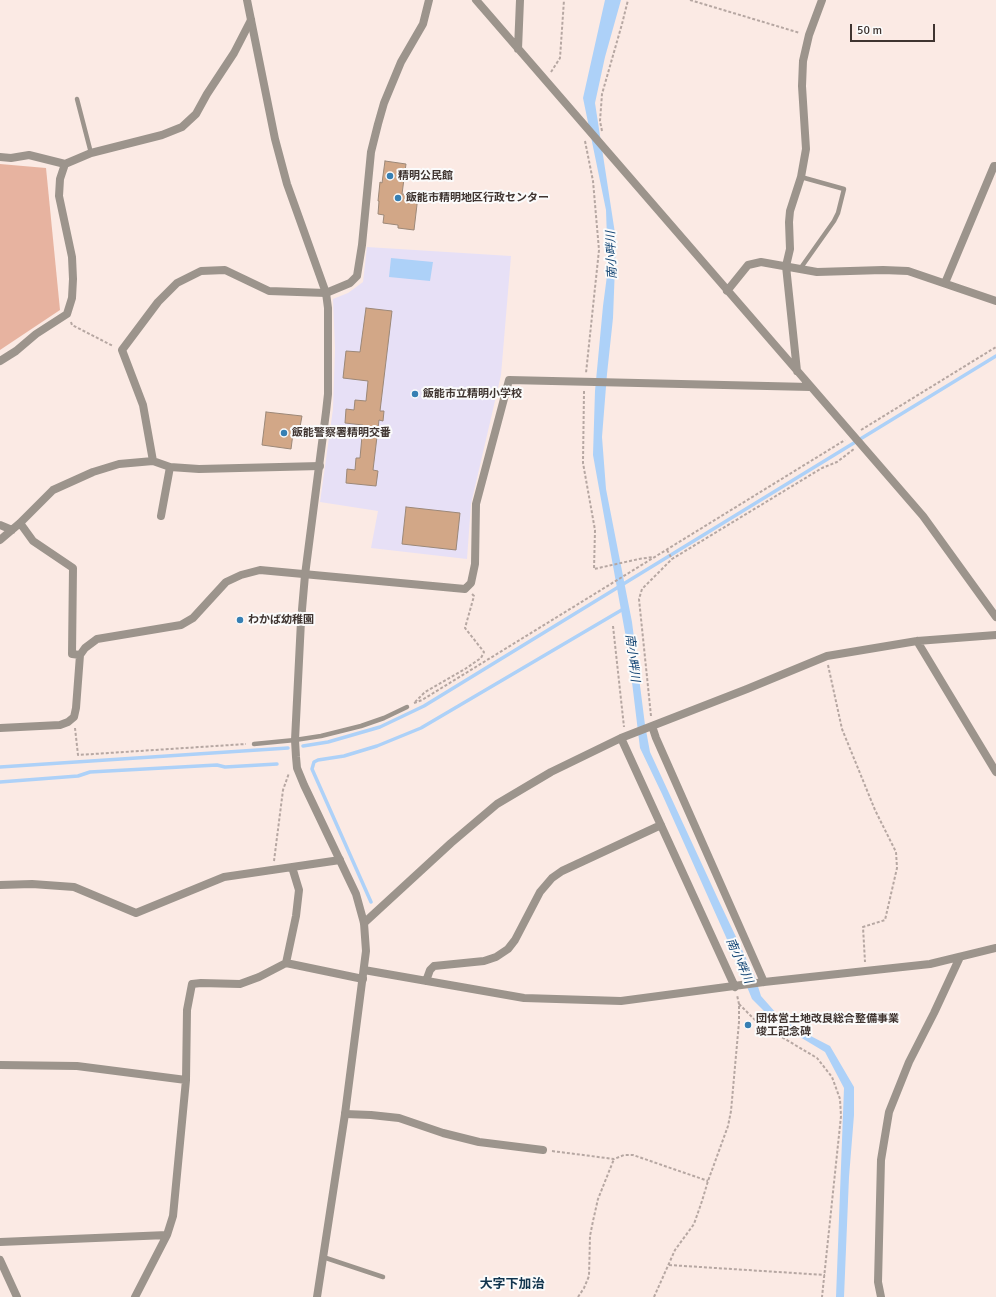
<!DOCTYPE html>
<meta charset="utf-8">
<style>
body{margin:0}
#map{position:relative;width:996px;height:1297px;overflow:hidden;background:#fbeae4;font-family:Signika,sans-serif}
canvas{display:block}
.scale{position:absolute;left:850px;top:24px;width:85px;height:18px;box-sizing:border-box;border:2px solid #3f3430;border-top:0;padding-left:5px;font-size:12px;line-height:14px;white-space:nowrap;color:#3f3430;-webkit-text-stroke:3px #fbfbfb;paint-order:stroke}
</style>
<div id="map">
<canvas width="996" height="1297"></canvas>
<div class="scale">50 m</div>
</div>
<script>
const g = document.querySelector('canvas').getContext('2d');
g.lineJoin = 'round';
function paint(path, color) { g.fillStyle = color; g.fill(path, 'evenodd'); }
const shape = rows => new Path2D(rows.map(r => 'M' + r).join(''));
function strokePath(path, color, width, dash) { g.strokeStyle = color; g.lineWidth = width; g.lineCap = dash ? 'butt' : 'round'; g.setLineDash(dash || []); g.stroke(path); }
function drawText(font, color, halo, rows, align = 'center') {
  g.font = font + ' Signika,"Noto Sans JP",sans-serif'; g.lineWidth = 4; g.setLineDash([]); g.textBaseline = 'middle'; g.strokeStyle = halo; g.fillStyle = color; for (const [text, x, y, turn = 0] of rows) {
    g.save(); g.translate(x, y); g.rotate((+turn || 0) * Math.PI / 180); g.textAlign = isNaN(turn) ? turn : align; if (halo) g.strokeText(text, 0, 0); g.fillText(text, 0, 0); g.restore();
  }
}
paint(shape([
 [367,247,511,256,501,375,471,504,467,559,371,548,378,511,320,502,333,409,335,349,333,299,348,293,363,282]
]), '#e7e0f6');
paint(shape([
 [0,164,46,168,60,310,0,350]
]), '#e7b3a0');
paint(shape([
 [605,0,621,0,605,57,595,103,616,240,613,318,607,374,602,437,606,489,632,622,645,725,650,752,718,899,755,977,761,996,776,1013,799,1030,830,1046,854,1087,854,1115,849,1177,844,1297,836,1297,844,1088,825,1052,775,1022,752,999,734,955,662,794,640,748,628,649,593,455,595,391,603,306,608,268,606,210,583,98],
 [391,258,433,262,430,281,389,277]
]), '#add1f8');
strokePath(shape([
 [303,746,328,742,380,727,424,706,996,356],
 [0,767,288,748],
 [0,782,78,776,90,772,217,765,225,767,277,764],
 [371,902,312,769,314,762,318,760,344,756,377,746,421,728,625,608]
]), '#add1f8', 3.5);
const building = shape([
 [385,161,406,164,402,194,418,196,414,230,398,228,398,225,383,223,384,215,378,214,379,201,378,201,380,182,382,183,385,161],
 [366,308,392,311,380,411,384,411,383,421,379,420,373,470,378,471,376,486,346,483,347,469,355,470,356,458,360,458,363,425,345,423,346,409,354,410,355,400,366,401,368,381,343,378,346,351,360,352,366,308],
 [266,412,302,416,300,427,294,426,291,449,262,445,266,412],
 [406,507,460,513,456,550,402,544,406,507]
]);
paint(building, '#d2a787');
strokePath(building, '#9c8878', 1);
strokePath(shape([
 [690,0,800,33],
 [551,72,560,58,564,0],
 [602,131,600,121,602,94,622,24,628,0],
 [585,141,593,181,599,250,586,373],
 [71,322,72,325,113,346],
 [584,391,583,463,595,530,594,569,639,559,653,557],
 [861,430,996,347],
 [667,550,672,559],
 [613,626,624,727],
 [828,665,842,729,875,810,896,852,897,868,885,920,863,927,865,962],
 [415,702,425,692,465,669,481,658,484,652,465,628,474,596,472,594],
 [414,703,422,700,845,440],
 [651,716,639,599,642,589,672,559,822,468,837,462,854,449],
 [75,728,78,755,246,744],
 [274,861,283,790,289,773],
 [739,1004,758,1023,817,1058,832,1077,840,1099,841,1116,822,1297],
 [552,1151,614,1159,624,1155,633,1155,708,1181],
 [669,1265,825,1275],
 [578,1297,584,1288,589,1276,590,1236,593,1221,598,1199,614,1159],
 [654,1297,675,1250,694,1224,702,1201,708,1181,728,1126,731,1111,739,1022,739,1004,737,995]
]), '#b6a7a2', 2, [3, 2]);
strokePath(shape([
 [77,99,91,153],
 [800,269,834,221,838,213,844,189,801,177],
 [254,744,295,740,321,736,361,726,384,718,407,707],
 [323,1257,383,1277]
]), '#9c948c', 4.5);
strokePath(shape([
 [476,0,923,516,996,617],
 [518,49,520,0],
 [0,157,11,158,29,155,65,164,91,153,162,135,182,127,196,114,207,94,234,53,251,20],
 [945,283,994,166,996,166],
 [727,291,748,265,761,262,817,272,883,270,908,271,996,301],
 [0,361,16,351,36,334,67,314,72,298,73,279,72,257,59,196,60,179,65,164],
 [797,371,786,266,790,249,789,222,790,211,801,177,806,149,802,86,803,61,809,35,822,0],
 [153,461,143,405,122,350,158,302,177,283,201,271,225,270,269,291,326,293,350,283,357,276,362,245,371,152,378,124,384,103,401,62,423,24,429,0],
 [161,516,170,467],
 [20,523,33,541,73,568,72,654,80,655],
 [0,525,12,530],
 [0,540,20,523,53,490,93,472,119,464,153,461,170,467,199,469,320,466],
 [917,641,996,772],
 [652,726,656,738,764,982],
 [0,728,60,725,68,722,74,717,76,708,80,655,85,648,97,639,181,625,193,618,226,582,241,575,260,570,465,589,471,583,475,564,476,504,509,380,810,387],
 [621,738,735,987],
 [0,885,32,884,74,887,136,913,224,877,340,860],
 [364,923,451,843,497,804,551,772,621,738,747,689,827,656,917,641,996,635],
 [286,963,296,916,299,890,292,867],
 [364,970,524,998,621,1001,764,982,930,964,996,948],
 [426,981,430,970,434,966,484,961,496,957,508,949,515,940,540,892,552,878,562,871,661,825],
 [0,1065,77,1066,186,1080],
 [345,1114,371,1115,399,1118,443,1133,479,1142,543,1150],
 [0,1242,167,1235,173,1216,186,1080,187,1010,192,984,201,983,240,984,259,977,286,963,363,979],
 [0,1260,17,1297],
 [135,1297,167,1235],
 [881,1297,878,1282,881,1160,889,1112,909,1062,934,1013,960,957]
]), '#9c948c', 8);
strokePath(shape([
 [247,0,275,139,287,184,326,293,328,308,328,394,326,412,305,575,301,621,295,740,296,757,297,768,304,785,356,894,364,923,366,951,345,1114,317,1297]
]), '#9c948c', 8);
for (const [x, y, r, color] of [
 [390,176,4,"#367fb3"],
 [398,198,4,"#367fb3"],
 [415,394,4,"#367fb3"],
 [284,433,4,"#367fb3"],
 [240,620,4,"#367fb3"],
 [748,1025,4,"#367fb3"]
]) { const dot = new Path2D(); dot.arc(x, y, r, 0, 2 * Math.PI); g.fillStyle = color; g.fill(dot); strokePath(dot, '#fbfbfb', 1.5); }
drawText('bold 11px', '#3f3430', '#fbfbfb', [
 ["精明公民館",398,176],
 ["飯能市精明地区行政センター",406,198],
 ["飯能市立精明小学校",423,394],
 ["飯能警察署精明交番",292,433],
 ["わかば幼稚園",248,620],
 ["団体営土地改良総合整備事業",756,1019],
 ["竣工記念碑",756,1032]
], 'left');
drawText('italic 12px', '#124473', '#fbfbfb', [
 ["南小畔川",612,255,-92],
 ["南小畔川",632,658,83],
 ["南小畔川",739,961,66]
]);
drawText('bold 13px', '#11344d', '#fbfbfb', [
 ["大字下加治",512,1285]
]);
</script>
